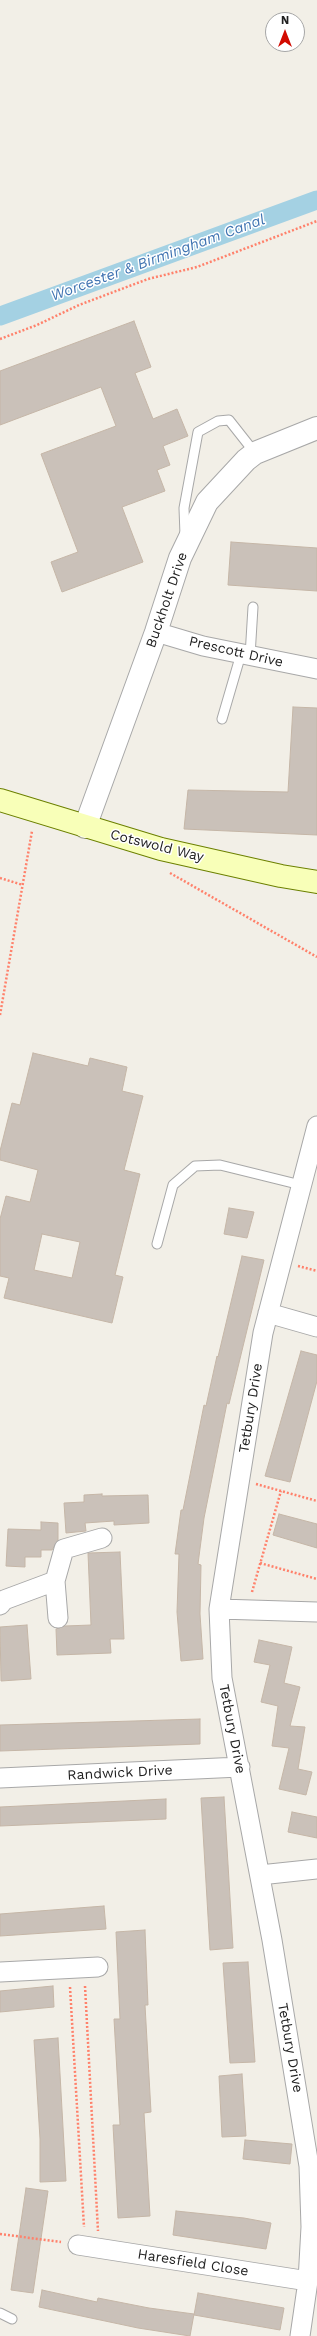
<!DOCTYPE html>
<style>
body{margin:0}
#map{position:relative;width:317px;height:2336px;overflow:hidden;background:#f2efe7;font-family:"Work Sans",sans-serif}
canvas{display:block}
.north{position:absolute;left:265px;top:12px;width:40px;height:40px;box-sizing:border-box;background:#fff;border:1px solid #a6a6a6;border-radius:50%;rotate:0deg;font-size:11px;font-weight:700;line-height:16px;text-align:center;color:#212121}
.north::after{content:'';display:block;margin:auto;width:14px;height:18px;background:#d20a00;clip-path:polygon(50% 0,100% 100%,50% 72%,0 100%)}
</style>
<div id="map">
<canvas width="317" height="2336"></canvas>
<div class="north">N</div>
</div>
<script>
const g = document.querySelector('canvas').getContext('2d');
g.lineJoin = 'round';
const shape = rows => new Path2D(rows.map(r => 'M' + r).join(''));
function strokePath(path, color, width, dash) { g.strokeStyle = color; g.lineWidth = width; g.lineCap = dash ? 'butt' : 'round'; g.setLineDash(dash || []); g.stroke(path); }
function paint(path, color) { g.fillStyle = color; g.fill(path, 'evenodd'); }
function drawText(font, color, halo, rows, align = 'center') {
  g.font = font + ' "Work Sans",sans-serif'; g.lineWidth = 3; g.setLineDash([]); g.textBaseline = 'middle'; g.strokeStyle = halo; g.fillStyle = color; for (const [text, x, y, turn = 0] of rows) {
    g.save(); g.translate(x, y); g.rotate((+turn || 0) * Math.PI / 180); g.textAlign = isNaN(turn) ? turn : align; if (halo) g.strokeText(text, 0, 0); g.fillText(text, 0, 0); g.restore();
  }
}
strokePath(shape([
 [0,316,317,200]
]), '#a4d1e3', 19);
const building = shape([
 [134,321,151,367,135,373,153,419,177,409,188,436,163,446,170,465,157,470,165,491,122,507,143,562,62,592,51,562,78,552,41,454,116,426,101,387,0,425,0,371,134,321],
 [231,542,317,548,317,591,228,585,231,542],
 [293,707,317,708,317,835,184,829,188,790,288,792,293,707],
 [33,1053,88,1066,90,1058,127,1067,122,1091,143,1096,124,1170,140,1174,115,1275,123,1277,112,1323,4,1298,9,1278,0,1276,0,1219,6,1196,30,1202,38,1170,0,1160,0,1151,12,1103,20,1105,33,1053],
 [42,1234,80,1242,72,1278,34,1270,42,1234],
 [229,1208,254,1212,247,1238,224,1234,229,1208],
 [242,1256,264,1260,229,1404,227,1403,204,1518,198,1564,201,1565,200,1614,203,1659,181,1661,177,1612,179,1554,175,1554,181,1510,183,1510,204,1405,206,1406,217,1356,218,1357,242,1256],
 [301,1351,317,1355,317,1381,290,1482,265,1476,301,1351],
 [102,1494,102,1496,148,1495,149,1523,114,1525,114,1521,85,1523,86,1531,66,1533,64,1503,84,1502,84,1495,102,1494],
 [279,1514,317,1524,317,1548,273,1535,279,1514],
 [41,1522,58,1523,58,1540,52,1550,41,1550,41,1557,25,1557,25,1567,6,1566,8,1529,41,1530,41,1522],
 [120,1552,124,1639,110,1639,111,1653,57,1655,56,1629,65,1626,91,1625,88,1553,120,1552],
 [27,1625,31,1679,1,1681,0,1627,27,1625],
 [259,1640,292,1647,284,1683,300,1687,290,1726,305,1727,298,1769,312,1772,306,1795,279,1789,289,1748,272,1746,278,1706,261,1702,270,1665,254,1662,259,1640],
 [200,1719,200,1744,0,1751,0,1725,200,1719],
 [224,1797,233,1948,210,1950,201,1798,224,1797],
 [166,1799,166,1819,0,1826,0,1807,166,1799],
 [292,1812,317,1817,317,1838,288,1832,292,1812],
 [104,1906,106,1929,0,1936,0,1914,104,1906],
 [145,1930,148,2005,145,2005,151,2112,144,2113,150,2216,118,2218,113,2125,120,2125,114,2019,120,2019,116,1932,145,1930],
 [248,1962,255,2062,230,2063,223,1963,248,1962],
 [53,1986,54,2007,0,2012,0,1991,53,1986],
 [58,2038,66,2181,40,2182,40,2139,34,2040,58,2038],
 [242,2074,246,2136,222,2137,219,2076,242,2074],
 [245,2140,292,2144,290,2164,243,2159,245,2140],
 [26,2188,48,2191,33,2293,11,2290,26,2188],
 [176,2211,244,2218,271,2223,266,2249,173,2235,176,2211],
 [42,2290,97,2302,98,2298,149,2308,194,2314,190,2336,138,2328,39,2307,42,2290],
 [198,2293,284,2308,280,2330,194,2315,198,2293]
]);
paint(building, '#cac1b9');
strokePath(building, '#c5b6a7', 1);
const service = shape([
 [185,535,184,508,198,432,218,421,229,420,255,453],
 [250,656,253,607],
 [222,719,241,654],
 [157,1244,173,1185,195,1166,220,1165,301,1185],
 [0,2313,12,2319]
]);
const minor = shape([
 [156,632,203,646,317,669],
 [268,1313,317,1327],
 [0,1605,4,1600,55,1581],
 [219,1609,317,1612],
 [58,1618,55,1581,64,1549,102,1538],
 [0,1778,240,1767],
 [260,1875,317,1869],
 [0,1972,98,1967],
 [78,2245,308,2281],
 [300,2336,308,2281,311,2227,309,2166,272,1940,222,1678,219,1609,263,1333,317,1126]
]);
const tertiary = shape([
 [85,827,156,632,180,558,207,502,246,460,255,453,317,428]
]);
const secondary = shape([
 [0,800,161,849,281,876,317,882]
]);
strokePath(service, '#a8a8a8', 11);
strokePath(minor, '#a8a8a8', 21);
strokePath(tertiary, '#a8a8a8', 24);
strokePath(secondary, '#6c8000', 24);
strokePath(shape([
 [0,339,37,325,79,305,148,279,197,267,317,221],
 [170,873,317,957],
 [0,878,23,885],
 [0,1015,32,831],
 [298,1266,317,1271],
 [256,1484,317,1501],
 [260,1563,317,1579],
 [252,1592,281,1491],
 [85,1986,98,2231],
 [70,1987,84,2227],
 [0,2234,61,2242]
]), '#ff816b', 2.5, [2, 2]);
strokePath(service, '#fff', 9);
strokePath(minor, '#fff', 19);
strokePath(tertiary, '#fff', 22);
strokePath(secondary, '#f8ffb8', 22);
drawText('14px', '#212121', '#fff', [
 ["Buckholt Drive",167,600,-71],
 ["Prescott Drive",236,652,13],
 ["Cotswold Way",157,846,14],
 ["Tetbury Drive",251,1408,-81],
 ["Tetbury Drive",232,1729,79],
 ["Randwick Drive",120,1773,-3],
 ["Tetbury Drive",290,2048,80],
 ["Haresfield Close",193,2263,9]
]);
drawText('italic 15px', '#4074b2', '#fff', [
 ["Worcester & Birmingham Canal",158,258,-20]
]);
</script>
